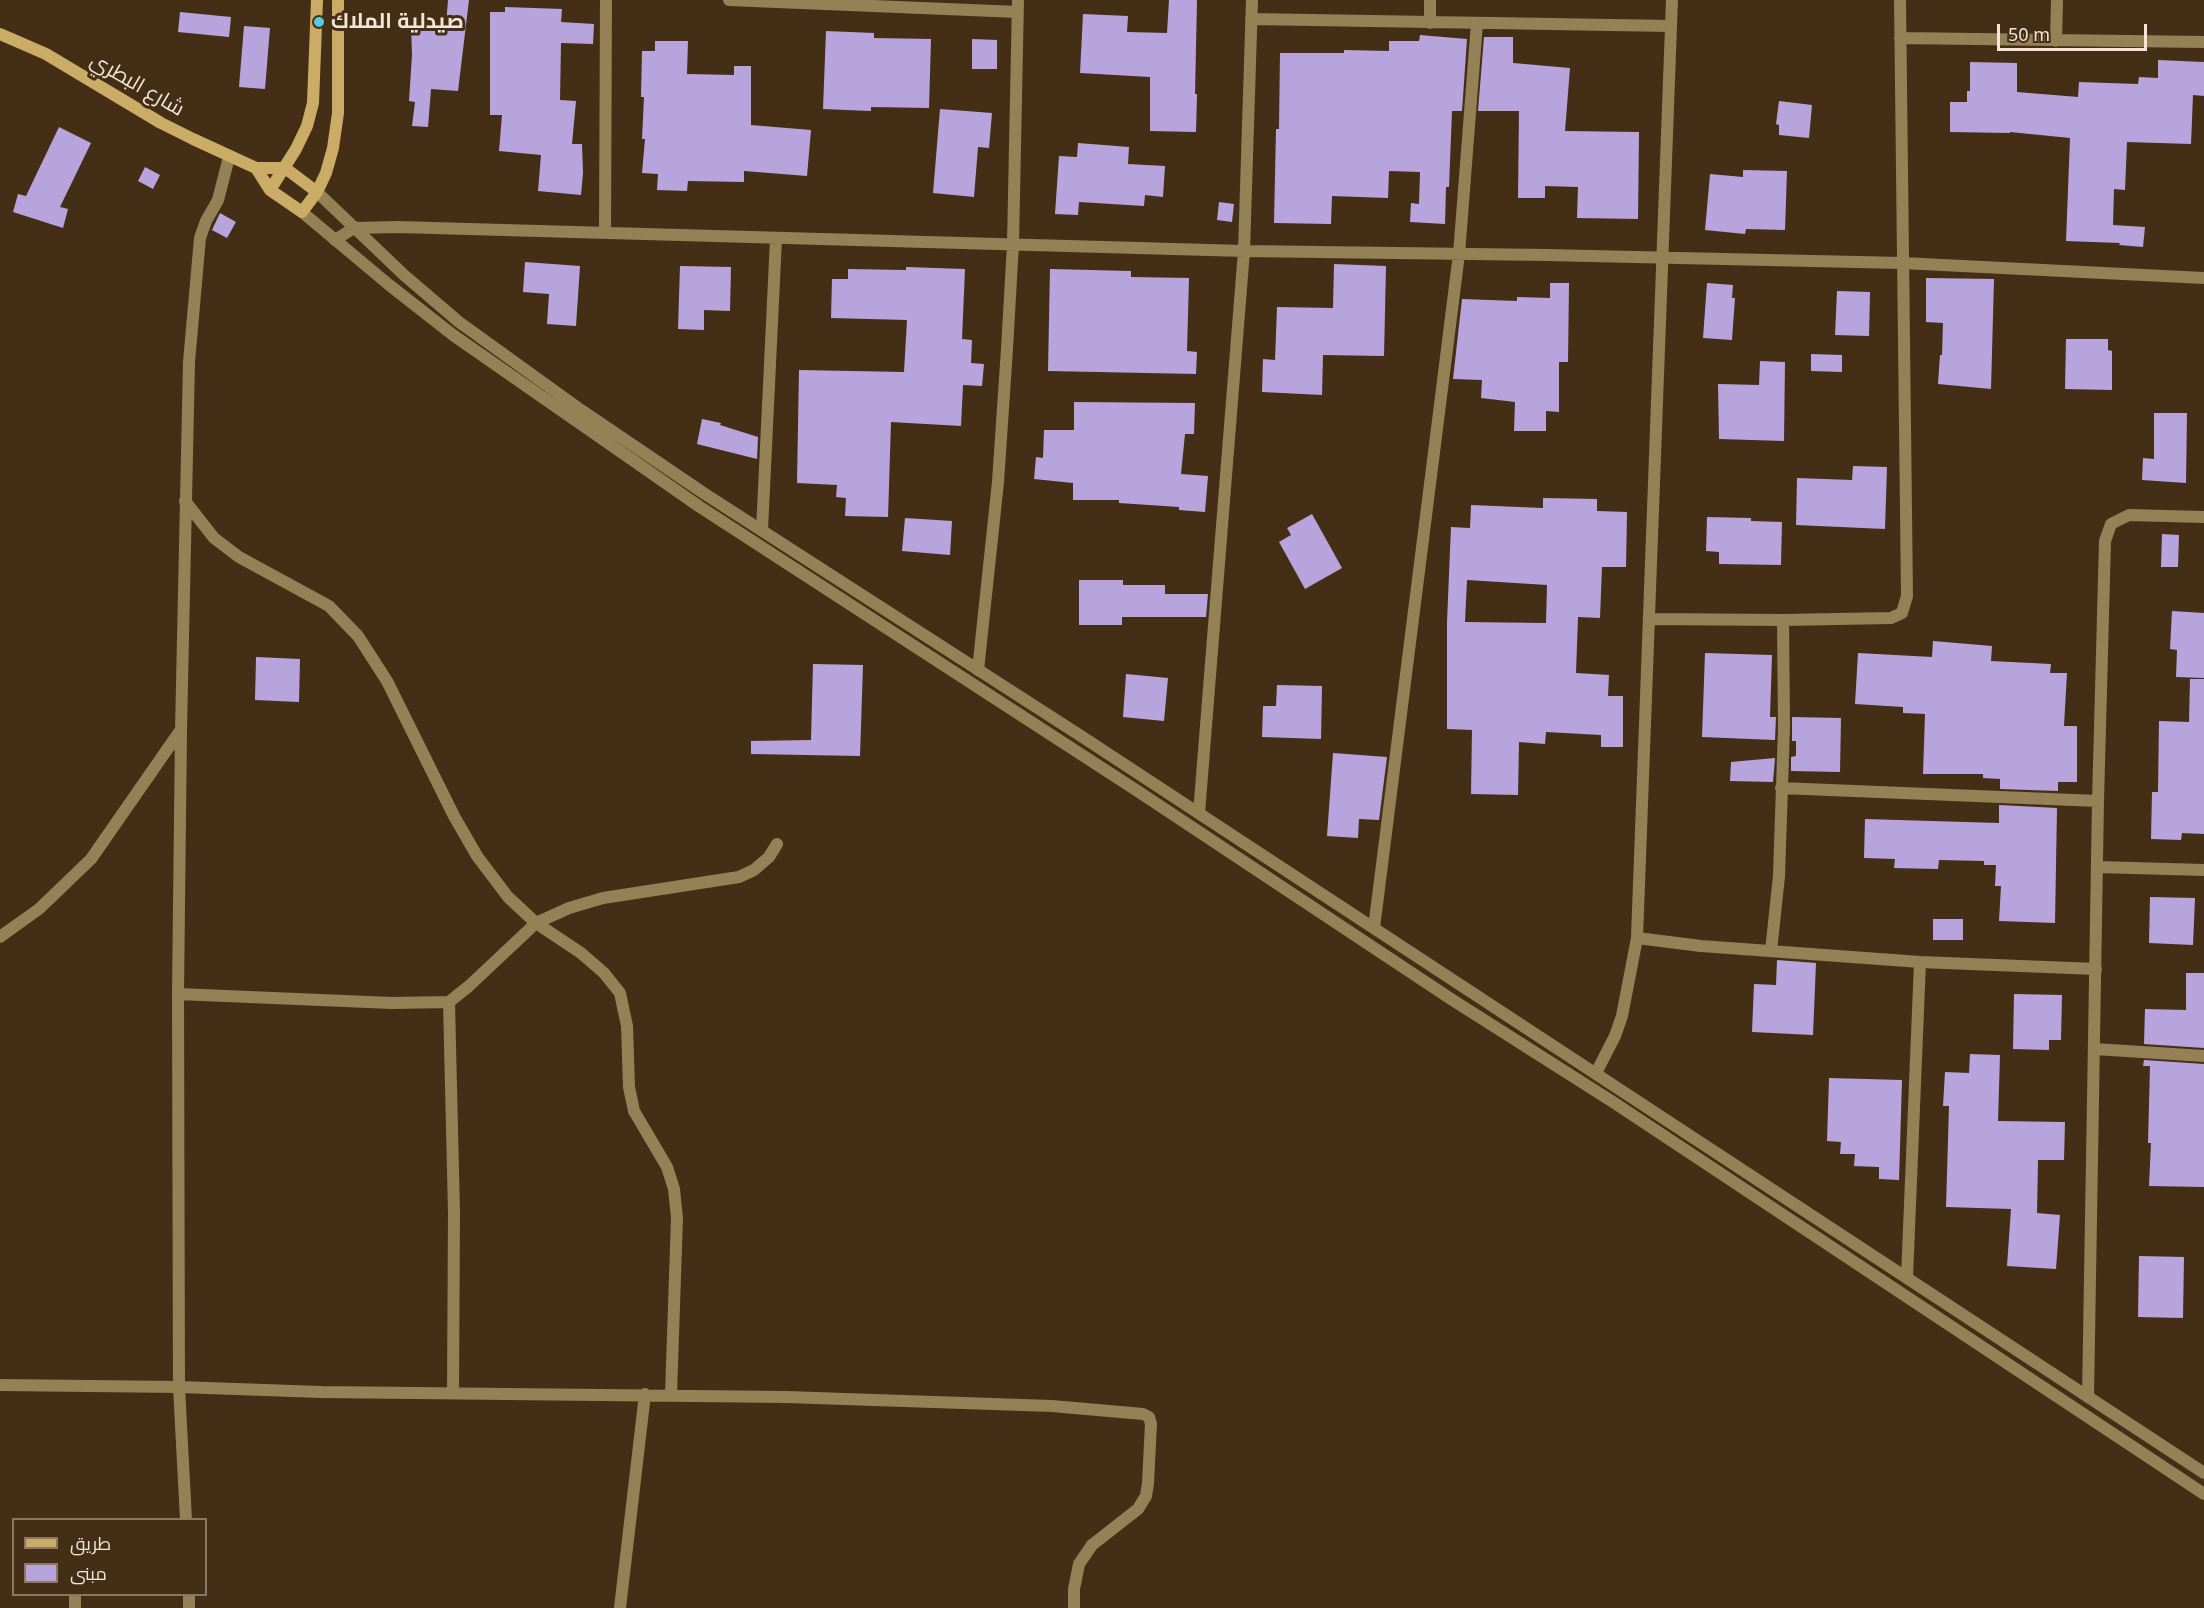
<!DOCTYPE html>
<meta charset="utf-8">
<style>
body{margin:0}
#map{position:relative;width:2204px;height:1608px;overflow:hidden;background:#442f16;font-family:"Noto Sans",Cairo,sans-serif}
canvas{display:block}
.legend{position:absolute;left:12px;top:1518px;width:195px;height:78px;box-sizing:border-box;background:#442f16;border:2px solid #8a7863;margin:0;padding:8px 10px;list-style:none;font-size:18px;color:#f3e5d7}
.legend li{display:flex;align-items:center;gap:12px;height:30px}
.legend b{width:30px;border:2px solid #8a7863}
.scale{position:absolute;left:1997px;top:24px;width:150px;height:27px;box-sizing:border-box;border:3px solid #f3e5d7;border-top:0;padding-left:8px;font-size:18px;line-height:21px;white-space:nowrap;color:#f3e5d7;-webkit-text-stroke:4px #442f16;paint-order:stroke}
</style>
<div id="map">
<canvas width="2204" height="1608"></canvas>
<ul class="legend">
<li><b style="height:8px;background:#cbac66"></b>طريق</li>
<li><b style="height:16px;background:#b8a4dc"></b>مبنى</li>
</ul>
<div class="scale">50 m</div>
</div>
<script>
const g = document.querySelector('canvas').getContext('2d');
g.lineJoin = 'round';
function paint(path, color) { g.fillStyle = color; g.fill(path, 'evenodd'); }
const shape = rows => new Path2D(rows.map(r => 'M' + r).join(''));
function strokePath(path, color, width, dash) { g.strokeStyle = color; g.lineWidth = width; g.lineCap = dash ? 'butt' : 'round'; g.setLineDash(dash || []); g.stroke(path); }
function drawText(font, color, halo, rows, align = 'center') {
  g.font = font + ' "Noto Sans",Cairo,sans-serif'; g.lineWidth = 6; g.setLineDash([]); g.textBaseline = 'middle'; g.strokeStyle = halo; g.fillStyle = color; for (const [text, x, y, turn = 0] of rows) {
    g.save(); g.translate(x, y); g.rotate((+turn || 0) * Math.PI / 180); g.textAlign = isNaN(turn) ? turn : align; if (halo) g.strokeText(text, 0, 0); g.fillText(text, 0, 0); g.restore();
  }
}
paint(shape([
 [448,0,469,0,458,91,431,89,428,127,412,126,415,102,409,101,412,55,411,24,446,25],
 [1169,0,1197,0,1195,94,1197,94,1196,132,1150,131,1150,77,1080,73,1083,14,1128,16,1127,32,1167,33],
 [505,7,562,9,561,22,594,24,593,44,561,43,560,100,576,101,572,144,582,144,583,173,581,195,538,191,541,155,499,151,502,115,490,115,490,12,505,12],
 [180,12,231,17,229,37,178,32],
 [244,26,270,28,265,89,239,87],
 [826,31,874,33,874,38,931,39,929,108,871,107,871,111,823,109],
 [1420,35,1467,39,1462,111,1452,111,1449,187,1446,187,1445,224,1410,222,1411,203,1419,204,1420,172,1389,171,1388,198,1332,196,1331,224,1274,223,1276,129,1279,129,1280,53,1344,53,1344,50,1389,51,1389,41,1419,41],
 [1484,37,1513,37,1513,63,1570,68,1565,131,1639,132,1638,219,1577,218,1578,187,1545,186,1545,198,1518,198,1519,111,1478,111],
 [972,39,997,40,997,69,972,69],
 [655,41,688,41,687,74,734,75,734,66,751,66,751,125,811,130,807,176,744,171,744,182,688,181,687,191,657,190,658,174,642,173,645,139,642,139,644,97,641,97,642,51,655,51],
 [2158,60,2204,62,2204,96,2193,95,2191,144,2127,142,2125,190,2114,189,2113,225,2145,227,2143,247,2119,245,2120,243,2066,241,2070,138,2010,132,2010,133,1950,132,1950,102,1967,102,1967,91,1970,91,1970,62,2017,63,2017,92,2078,97,2079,82,2138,84,2139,77,2158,78],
 [1779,101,1812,105,1809,138,1779,135,1779,125,1776,124],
 [940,109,992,113,989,148,978,147,974,197,933,193],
 [59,127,91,143,60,207,68,209,63,228,13,212,18,194,26,196],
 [1078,143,1129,147,1128,164,1165,166,1163,197,1145,195,1144,206,1079,202,1078,215,1055,214,1059,156,1077,157],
 [145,167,160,175,153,189,138,181],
 [1743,170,1787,171,1785,230,1746,229,1745,234,1705,230,1710,174,1743,177],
 [1219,202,1234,204,1232,222,1217,220],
 [220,213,236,222,227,238,212,230],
 [525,262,580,266,576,326,547,324,549,294,523,292],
 [1334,264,1386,266,1384,356,1323,355,1322,395,1262,392,1263,359,1275,360,1277,307,1333,308],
 [680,266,731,267,730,311,704,310,704,330,678,329],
 [906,267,965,269,962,339,972,340,971,363,984,364,982,386,963,385,961,426,891,422,888,517,845,516,846,498,836,497,837,485,797,483,799,370,904,372,907,320,831,318,832,279,848,279,848,269,906,270],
 [1050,269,1131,271,1131,277,1189,278,1187,351,1197,352,1196,374,1048,371],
 [1926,278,1994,279,1991,389,1938,384,1940,355,1942,355,1943,323,1926,322],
 [1550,283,1569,283,1568,362,1559,362,1559,412,1546,411,1546,431,1514,431,1515,402,1481,398,1482,380,1453,379,1462,299,1517,301,1517,297,1550,298],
 [1707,283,1733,285,1732,298,1735,298,1732,340,1703,338],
 [1837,291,1870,292,1869,336,1835,335],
 [2066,339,2108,339,2108,350,2112,351,2112,390,2065,389],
 [1811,354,1842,355,1842,372,1811,371],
 [1760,361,1785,362,1784,441,1719,439,1718,384,1759,385],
 [1074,402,1195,403,1194,434,1185,434,1181,474,1208,476,1205,512,1179,510,1179,507,1119,503,1119,500,1073,500,1073,483,1034,479,1036,457,1043,458,1044,430,1074,430],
 [2154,413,2187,413,2186,483,2142,480,2143,458,2154,459],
 [702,419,721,423,720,425,758,437,757,459,697,444],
 [1853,466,1887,467,1885,529,1796,525,1797,478,1852,480],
 [1543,498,1597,499,1597,511,1627,512,1626,567,1602,567,1600,618,1578,617,1576,673,1609,675,1608,696,1623,696,1623,747,1601,747,1601,735,1546,732,1545,744,1519,742,1518,795,1471,794,1472,730,1447,729,1447,622,1451,527,1470,528,1471,505,1543,508],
 [1467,580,1547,585,1546,623,1465,622],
 [1312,514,1342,568,1305,589,1279,542,1291,535,1287,528],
 [1707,517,1751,518,1751,521,1782,522,1781,565,1719,564,1719,552,1706,551],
 [905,518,952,521,950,555,902,551],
 [2162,534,2179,535,2178,567,2161,567],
 [1079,580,1123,580,1123,585,1165,585,1165,594,1208,594,1206,617,1122,617,1122,625,1079,625],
 [2172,611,2204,613,2204,678,2176,677,2177,650,2170,649],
 [1933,641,1992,646,1991,661,2051,664,2050,673,2067,673,2064,726,2077,726,2077,782,2058,782,2058,791,2000,789,2000,779,1983,778,1983,774,1923,774,1925,714,1903,713,1903,707,1855,704,1858,653,1932,657],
 [1705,653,1772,655,1770,717,1776,717,1775,740,1702,737],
 [256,657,300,659,299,702,255,700],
 [813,664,863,665,860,756,751,754,751,741,811,740],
 [1126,674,1168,678,1164,721,1123,717],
 [2190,679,2204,679,2204,834,2182,833,2181,840,2151,839,2152,792,2158,792,2159,721,2189,722],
 [1277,685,1322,686,1321,739,1262,737,1263,706,1276,706],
 [1792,717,1841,718,1840,772,1791,771,1791,757,1796,756,1796,741,1792,741],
 [1333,753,1387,757,1379,820,1359,819,1358,838,1327,836],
 [1775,758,1773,782,1730,781,1731,762],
 [1999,805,2057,808,2055,923,1999,921,2001,886,1995,886,1996,865,1984,865,1984,861,1939,860,1938,869,1894,868,1895,859,1864,858,1865,819,1999,823],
 [2150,897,2195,898,2193,945,2149,943],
 [1933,919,1963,919,1963,940,1933,940],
 [1777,960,1816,963,1813,1035,1752,1032,1754,984,1776,985],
 [2186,973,2204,973,2204,1048,2144,1044,2145,1009,2186,1010],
 [2014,994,2062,995,2061,1040,2049,1040,2049,1050,2013,1049],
 [1970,1054,2000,1055,1998,1121,2065,1122,2064,1160,2038,1160,2037,1213,2060,1215,2056,1269,2007,1266,2011,1209,1946,1207,1949,1106,1943,1106,1945,1072,1969,1073],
 [2144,1060,2204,1064,2204,1187,2149,1186,2151,1143,2148,1143,2150,1066,2143,1066],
 [1829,1078,1902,1080,1899,1180,1879,1179,1879,1167,1854,1166,1855,1154,1840,1154,1841,1142,1827,1141],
 [2139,1256,2184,1257,2183,1318,2138,1317]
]), '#b8a4dc');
strokePath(shape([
 [729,0,1018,12],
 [1430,0,1430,23],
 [1251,19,1671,26],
 [1900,38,2204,42],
 [2056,41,2057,0],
 [605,233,606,0],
 [335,240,354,228,398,227,1244,251,1546,255,1902,263,2204,278],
 [185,501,214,538,239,557,329,606,358,636,387,681,454,816,477,856,508,897,536,923,581,953,604,973,620,993,627,1026,629,1087,634,1111,667,1167,674,1189,677,1218,671,1394],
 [762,530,776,239],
 [1650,619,1783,620,1891,618,1902,613,1907,596,1900,0],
 [978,670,998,482,1007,349,1013,244,1018,0],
 [1781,788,2098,801],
 [1199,813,1244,251,1252,0],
 [2097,867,2204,870],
 [1374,928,1459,254,1477,23],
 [0,937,39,909,91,859,180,731],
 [1637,938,1701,946,1920,962,2096,969],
 [1771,951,1779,876,1784,727,1783,620],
 [178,994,392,1003,449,1002,469,986,536,923,569,908,603,898,739,877,754,870,769,857,777,844],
 [449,1002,454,1213,453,1392],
 [2095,1049,2204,1056],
 [1596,1073,1615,1036,1622,1016,1637,938,1672,0],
 [1907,1277,1920,962],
 [0,1385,179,1387,321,1392,786,1397,1052,1406,1143,1414,1149,1417,1151,1424,1148,1483,1146,1496,1138,1509,1092,1545,1079,1564,1074,1589,1074,1608],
 [2088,1397,2098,801,2105,541,2111,524,2129,515,2204,517],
 [186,1520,179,1387,178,994,181,730,189,362,200,238,206,221,218,200,229,157],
 [189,1594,189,1608],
 [75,1608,75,1594],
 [620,1608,645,1394]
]), '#948156', 12);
strokePath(shape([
 [317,192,404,275,459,322,581,410,705,494,1081,736,2204,1473],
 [302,212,388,284,453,335,700,507,1136,790,1451,999,1613,1102,2204,1494]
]), '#948156', 12);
strokePath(shape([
 [0,34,46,54,161,123,193,139,256,168,285,168,317,192],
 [256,168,270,190,302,212,317,192,326,173,333,148,338,113,338,0],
 [270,190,296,149,307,126,313,103,317,0]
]), '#cbac66', 12);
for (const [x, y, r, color] of [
 [319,22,6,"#55cae0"]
]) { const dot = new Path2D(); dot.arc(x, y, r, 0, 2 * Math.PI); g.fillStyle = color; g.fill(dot); strokePath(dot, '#442f16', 2); }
drawText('bold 21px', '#f3e5d7', '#442f16', [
 ["صيدلية الملاك",331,22]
], 'left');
drawText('21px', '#f3e5d7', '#442f16', [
 ["شارع البطري",137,85,30]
]);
</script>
